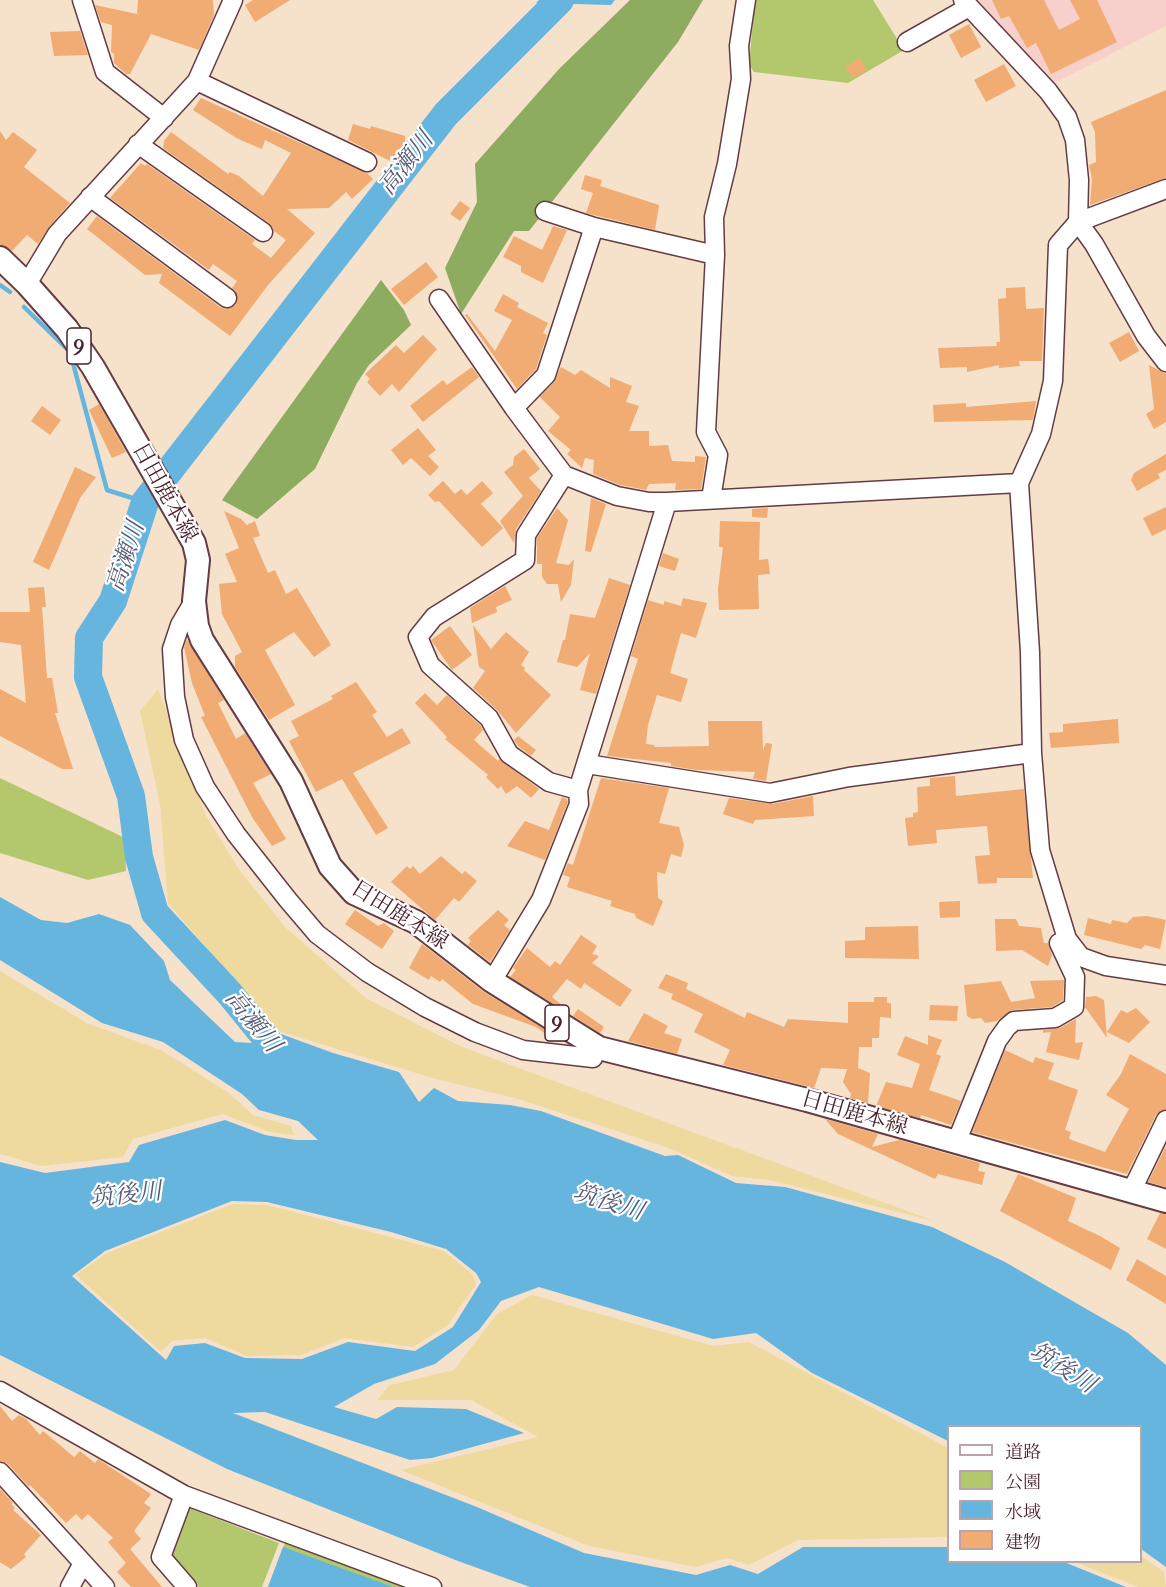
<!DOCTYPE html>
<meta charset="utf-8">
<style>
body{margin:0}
#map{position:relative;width:1166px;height:1587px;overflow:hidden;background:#f6e1ca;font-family:"IM FELL French Canon","Noto Serif JP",serif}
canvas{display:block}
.legend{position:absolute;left:947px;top:1425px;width:195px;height:138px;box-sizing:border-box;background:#fff;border:2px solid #b7a5aa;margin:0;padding:8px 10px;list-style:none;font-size:18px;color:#4a1f2b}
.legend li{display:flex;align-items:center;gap:12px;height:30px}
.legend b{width:30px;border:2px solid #b7a5aa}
</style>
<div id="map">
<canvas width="1166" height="1587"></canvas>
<ul class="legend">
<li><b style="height:8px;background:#fff"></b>道路</li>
<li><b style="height:16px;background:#b3c86c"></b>公園</li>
<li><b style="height:16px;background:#65b5df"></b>水域</li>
<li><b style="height:16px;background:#f0ac73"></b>建物</li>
</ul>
</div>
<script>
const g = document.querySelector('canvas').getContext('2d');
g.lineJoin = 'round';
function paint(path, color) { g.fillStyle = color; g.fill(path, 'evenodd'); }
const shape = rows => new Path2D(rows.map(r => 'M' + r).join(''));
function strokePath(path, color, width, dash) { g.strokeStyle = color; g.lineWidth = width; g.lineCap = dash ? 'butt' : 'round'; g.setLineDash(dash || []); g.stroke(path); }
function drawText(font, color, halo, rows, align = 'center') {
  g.font = font + ' "IM FELL French Canon","Noto Serif JP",serif'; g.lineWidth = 4.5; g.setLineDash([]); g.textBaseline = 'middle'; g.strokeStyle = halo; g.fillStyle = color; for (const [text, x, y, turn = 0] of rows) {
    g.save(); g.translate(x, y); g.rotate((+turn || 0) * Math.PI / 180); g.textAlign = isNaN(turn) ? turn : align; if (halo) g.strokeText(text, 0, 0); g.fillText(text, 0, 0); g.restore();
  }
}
paint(shape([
 [977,0,1166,0,1166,26,1052,84]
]), '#f7d0cc');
paint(shape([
 [755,0,873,0,904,50,848,83,754,72,749,65],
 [0,778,125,838,126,871,88,880,0,853],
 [187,1507,279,1543,262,1587,199,1587,168,1555],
 [285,1543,406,1587,268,1587]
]), '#b3c86c');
paint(shape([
 [630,0,703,0,678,42,529,231,514,231,461,314,445,268,477,202,475,164,559,69],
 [381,280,404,310,411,325,369,365,357,383,315,469,257,519,222,500]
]), '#8eac60');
paint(shape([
 [158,689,206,816,240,871,286,928,367,999,462,1047,934,1221,770,1180,732,1176,669,1148,515,1098,436,1079,278,1031,168,903,160,805,140,711],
 [0,971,87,1023,163,1051,229,1093,253,1115,291,1126,294,1135,270,1132,222,1114,133,1139,123,1157,41,1166,0,1154],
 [233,1204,267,1205,444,1251,472,1274,476,1284,448,1325,413,1347,344,1338,301,1355,247,1356,205,1338,172,1341,161,1352,76,1275,107,1253],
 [532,1295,713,1346,749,1342,948,1448,948,1537,798,1540,749,1565,727,1558,696,1567,589,1546,401,1470,538,1437,471,1400,377,1400,390,1385,454,1370,497,1314],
 [1141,1556,1164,1572,1166,1587,1138,1587,1075,1562,1140,1562]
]), '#eeda9e');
paint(shape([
 [539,0,615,0,611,5,536,3],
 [0,897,41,920,67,923,99,914,130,925,164,961,170,980,235,1042,252,1043,281,1034,333,1053,399,1072,419,1102,434,1088,458,1101,510,1105,541,1111,665,1156,678,1155,736,1183,785,1187,932,1227,1005,1262,1128,1333,1166,1365,1166,1567,1141,1549,1140,1426,948,1426,948,1441,812,1373,756,1333,713,1339,539,1287,501,1301,479,1330,435,1364,374,1384,334,1407,376,1419,397,1407,466,1409,524,1433,432,1458,410,1460,265,1412,233,1413,477,1507,584,1553,696,1575,730,1565,758,1574,803,1547,948,1547,948,1562,1064,1562,1126,1587,530,1587,458,1561,227,1469,0,1355,0,1162,45,1173,129,1162,139,1145,225,1120,265,1135,296,1140,318,1140,298,1121,259,1110,242,1094,163,1042,102,1023,0,960],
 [232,1201,267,1202,391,1232,446,1249,476,1273,481,1282,453,1327,415,1351,348,1342,302,1359,245,1358,205,1343,174,1346,166,1360,72,1276,105,1251],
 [283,1547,393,1587,268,1587]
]), '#65b5df');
strokePath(shape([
 [0,285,10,292],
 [24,307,70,352,107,490,145,502]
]), '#65b5df', 4.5);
strokePath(shape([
 [291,1069,230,994,155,913,139,857,131,796,88,677,89,638,113,601,145,502,446,114,560,0]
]), '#65b5df', 28);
paint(shape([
 [138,0,213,0,214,15,199,50,151,34,130,74,126,74,114,63,114,54,111,52,112,25,101,22,95,5,137,14],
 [253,0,290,0,255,22,245,5],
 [992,0,1044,0,1059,30,1080,19,1070,0,1097,0,1117,42,1051,74,1036,43,1027,48,1009,16,1001,19],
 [969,24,981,47,961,58,949,35],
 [80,31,88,55,54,56,50,32],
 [860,58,867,70,853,78,845,67],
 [1004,64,1016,86,986,102,974,80],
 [1166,90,1166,178,1090,205,1092,179,1089,165,1096,162,1095,132,1091,122],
 [201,98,367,173,373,179,352,199,346,192,329,208,287,209,315,233,268,285,230,336,159,283,162,274,145,275,87,229,97,216,220,307,226,309,236,305,237,294,232,288,237,281,213,264,209,270,110,198,141,163,145,166,147,164,255,240,252,244,271,258,286,240,274,231,269,223,163,148,164,141,171,132,228,174,230,172,239,176,263,196,291,153,265,140,262,149,238,139,193,110],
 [353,124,370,129,371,126,405,136,405,143,396,156,390,156,390,161,348,140],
 [0,131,6,140,13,132,37,150,24,167,70,203,49,227,38,244,27,235,12,251,0,245],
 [585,175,602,180,600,186,659,205,655,230,586,213,593,193,581,189],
 [460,201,470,208,460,221,450,214],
 [553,226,567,230,543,283,521,272,521,266,503,257,514,236,542,250],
 [426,262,438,277,404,305,391,289],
 [1025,287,1026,309,1044,308,1042,361,1019,361,1020,366,999,368,999,365,967,372,967,367,940,368,938,348,997,346,996,342,1000,342,998,299,1006,298,1006,288],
 [503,294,519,303,517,307,548,323,543,333,547,335,536,369,517,389,465,315,467,314,495,351,512,320,494,311],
 [1129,332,1139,351,1120,362,1109,343],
 [423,335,437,349,399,392,392,384,380,396,367,382,370,379,365,374,396,345,404,353],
 [1149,365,1166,374,1166,422,1154,429,1146,414,1154,409],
 [472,367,479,377,423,422,410,406,443,380,447,385],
 [561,367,575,375,581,370,610,388,610,377,632,386,626,402,639,406,629,431,649,431,649,446,668,445,672,461,695,462,695,456,706,457,701,489,675,490,676,483,649,484,646,490,620,485,593,474,594,460,585,458,582,468,567,454,571,450,548,431,560,417,540,397,554,382],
 [1036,401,1033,420,934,422,933,405,966,403,966,407],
 [99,404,126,452,112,458,89,410],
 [42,406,61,420,50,435,31,421],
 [418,428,436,450,428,456,439,467,430,476,411,458,403,465,391,450],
 [524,449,540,469,529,478,541,491,516,529,514,543,500,521,523,496,504,472,513,465,514,457],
 [1166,454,1166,470,1158,474,1160,478,1137,491,1131,480,1134,473],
 [75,467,96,477,80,498,49,570,33,562],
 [443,481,455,494,461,489,467,495,482,481,493,493,481,504,503,528,482,547,439,501,435,502,428,495],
 [591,498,606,504,591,552,585,551],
 [1166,507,1166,529,1152,536,1143,518],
 [557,508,568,520,556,563,569,565,574,559,571,585,561,602,558,584,547,584,542,577,542,564,537,564,537,538],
 [768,508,767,518,752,517,752,509],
 [224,511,241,519,247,525,255,521,260,536,253,538,268,573,275,570,286,594,297,588,331,645,314,657,294,632,265,650,295,705,269,720,235,667,235,656,242,652,222,614,219,584,237,582,225,554,239,548],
 [720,521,760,522,759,560,768,559,770,574,758,575,759,609,719,610,718,589,723,547,719,547],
 [663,553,679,559,675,571,659,566],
 [609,578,630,585,596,694,580,690,590,653,577,667,557,662,563,640,565,640,570,614,595,618],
 [505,586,512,600,496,607,497,612,472,623,470,608],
 [44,587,46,607,42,607,47,678,52,678,58,713,55,713,73,769,62,769,0,736,0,689,26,703,21,645,0,642,0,612,30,612,28,588],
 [683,598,707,603,696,638,681,633,670,673,688,679,681,702,657,695,648,725,646,744,655,745,654,747,709,746,708,721,762,721,763,750,766,743,772,744,766,781,753,779,755,772,697,770,671,766,671,763,607,756,638,659,631,656,648,600,664,605,664,601,681,606],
 [473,625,491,649,506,632,529,652,521,665,525,668,524,670,551,695,516,733,497,710,473,688,485,671,479,667],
 [450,626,472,655,452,670,431,640],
 [187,639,224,700,218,703,236,739,245,733,271,774,253,783,286,839,272,846,252,817,201,717,205,716,192,683,184,647],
 [356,682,377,712,372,715,387,737,402,728,411,743,353,773,388,828,376,835,342,779,316,792,289,741,299,736,291,721,333,699,331,696],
 [425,693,437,705,447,695,480,725,483,730,474,740,498,761,499,759,539,789,531,798,517,786,506,794,501,786,498,789,486,777,488,775,445,739,447,737,415,703],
 [1118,719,1119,743,1051,748,1049,733,1063,732,1063,724],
 [518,736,536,750,531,756,518,746,514,740],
 [955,776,956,796,1024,789,1033,878,997,878,997,883,978,884,975,856,990,855,987,826,936,830,937,843,908,846,905,818,913,817,913,813,918,812,917,787,930,786,930,778],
 [601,778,669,788,659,823,679,827,684,845,681,857,671,854,665,874,657,872,658,898,663,901,653,926,636,918,635,914,610,906,612,901,567,887,570,877,563,875,568,863,573,865],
 [813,796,814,816,755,820,753,824,723,814,729,798,772,804],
 [562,797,567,799,568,802,545,860,507,846,525,821,549,830],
 [441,856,462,874,465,871,477,881,459,902,454,898,435,920,391,882,407,866,410,869,413,866,420,874],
 [960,901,960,917,940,918,939,902],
 [355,910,378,926,384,923,394,931,382,949,345,924],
 [498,910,509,920,504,925,510,930,490,962,468,945,471,941,468,938],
 [1147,916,1166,920,1160,949,1145,945,1141,949,1084,935,1088,918,1111,924,1112,920,1127,923,1133,917],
 [995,919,1016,919,1019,926,1041,928,1044,943,1048,943,1052,955,1048,966,1022,950,996,951],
 [918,926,919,959,845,958,845,941,865,940,865,927],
 [581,935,597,946,592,954,599,956,592,963,632,990,620,1007,584,983,581,989,567,979,552,997,564,1007,562,1009,510,977,516,970,513,968,527,948,550,967,555,961,560,965],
 [422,944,484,992,549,1032,547,1035,536,1027,473,1004,442,979,440,982,431,976,429,980,409,968],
 [666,974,688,983,686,989,745,1018,747,1012,784,1027,788,1019,848,1023,848,1002,874,1002,874,997,887,997,887,1003,891,1003,891,1018,880,1017,879,1038,872,1038,872,1047,859,1047,858,1068,870,1073,868,1103,850,1098,851,1094,843,1082,847,1069,821,1068,814,1088,723,1065,730,1050,694,1032,703,1014,671,999,673,994,658,988],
 [1064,980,1063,1000,1052,1007,1012,1010,997,1021,985,1023,981,1018,972,1019,967,1016,964,985,1001,981,1011,1002,1035,998,1030,981],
 [1096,996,1104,1000,1107,1038,1085,1007,1086,997],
 [930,1005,958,1006,957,1021,929,1020],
 [1136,1008,1150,1022,1129,1043,1107,1032,1121,1010,1127,1013],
 [578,1009,604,1027,600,1033,573,1016],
 [644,1013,668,1026,664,1033,682,1039,677,1054,628,1041],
 [1076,1019,1075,1043,1083,1042,1079,1060,1046,1052,1051,1032,1043,1033,1043,1030,1060,1028],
 [928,1035,942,1040,936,1054,941,1056,929,1090,961,1101,951,1125,921,1115,920,1118,876,1106,886,1082,912,1088,920,1064,897,1055,905,1036,928,1045],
 [1005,1050,1033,1063,1035,1057,1054,1063,1048,1079,1078,1090,1065,1130,1071,1132,1069,1139,1105,1152,1129,1109,1106,1095,1121,1074,1130,1054,1166,1074,1166,1109,1156,1115,1127,1174,972,1132],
 [825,1119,878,1134,872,1147,899,1140,980,1163,978,1171,985,1172,982,1185,938,1174,935,1179,838,1134],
 [1166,1146,1166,1187,1148,1182],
 [1018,1174,1076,1198,1068,1221,1100,1236,1120,1248,1111,1270,1000,1211],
 [1160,1213,1166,1214,1166,1249,1147,1239],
 [1137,1259,1166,1276,1166,1304,1126,1280],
 [0,1406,12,1421,19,1415,26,1419,40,1435,43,1431,74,1457,80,1451,95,1463,98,1459,151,1494,144,1503,151,1508,134,1531,141,1539,130,1549,162,1587,131,1587,117,1572,126,1563,108,1542,113,1538,88,1514,82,1520,76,1514,66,1523,30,1485,29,1487,8,1464,0,1461],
 [0,1489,13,1503,11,1504,15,1508,13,1510,41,1535,24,1554,26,1557,11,1569,0,1562]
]), '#f0ac73');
const minor = shape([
 [82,0,105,72,164,118],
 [963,0,1048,91,1067,117,1075,140,1079,180,1078,222,1094,244,1146,336,1166,362],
 [907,42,969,7],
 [197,81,367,162],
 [138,144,263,232],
 [1166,189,1078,222,1058,245,1053,381,1041,434,1019,483,1030,652,1032,753,1040,850,1067,939,1081,957,1106,966,1166,975],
 [90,197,227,298],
 [545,211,594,227,715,255],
 [27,284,57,234,197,81,233,0],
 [439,299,514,408,564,475,617,496,649,502,667,502,1019,483],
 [514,408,546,375,594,227],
 [564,475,526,535,525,560,434,617,418,637,430,665,489,718,509,754,549,782,578,790],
 [711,499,718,455,706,432,715,255,714,217,727,164,741,79,739,46,746,0],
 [194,601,180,625,172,649,175,697,184,740,205,787,236,834,288,900,317,934,367,972,425,1007,475,1032,523,1050,593,1058],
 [587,764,770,793,849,777,1032,753],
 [492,981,541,900,579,804,578,790,667,502],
 [956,1143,997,1041,1007,1027,1014,1021,1055,1018,1074,1007,1075,977,1059,943],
 [1131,1192,1166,1120],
 [0,1391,184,1495,432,1587],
 [0,1472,105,1587],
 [184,1495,161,1557,187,1587],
 [70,1587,83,1563]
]);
const major = shape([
 [0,258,27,284,67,329,93,367,194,543,198,560,194,601,197,626,202,640,291,781,330,866,354,893,416,922,492,981,599,1048,807,1100,1166,1201]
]);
strokePath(minor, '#643c43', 21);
strokePath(major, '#643c43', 26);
strokePath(minor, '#fff', 18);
strokePath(major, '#fff', 22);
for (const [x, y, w] of [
 [79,346,24],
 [557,1023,24]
]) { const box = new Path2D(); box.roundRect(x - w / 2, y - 18, w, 36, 4.5); g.fillStyle = '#fff'; g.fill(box); strokePath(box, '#4a1f2b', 1.5); }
drawText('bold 21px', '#4a1f2b', null, [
 ["9",79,346],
 ["9",557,1023]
]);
drawText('22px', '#4a1f2b', '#fff', [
 ["日田鹿本線",164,493,61],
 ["日田鹿本線",399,916,32],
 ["日田鹿本線",854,1114,16]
]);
drawText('italic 24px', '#555b73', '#fff', [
 ["高瀬川",407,164,-52],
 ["高瀬川",127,557,-72],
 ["高瀬川",252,1022,51],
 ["筑後川",126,1196,-6],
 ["筑後川",608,1203,17],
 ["筑後川",1062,1369,32]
]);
</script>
